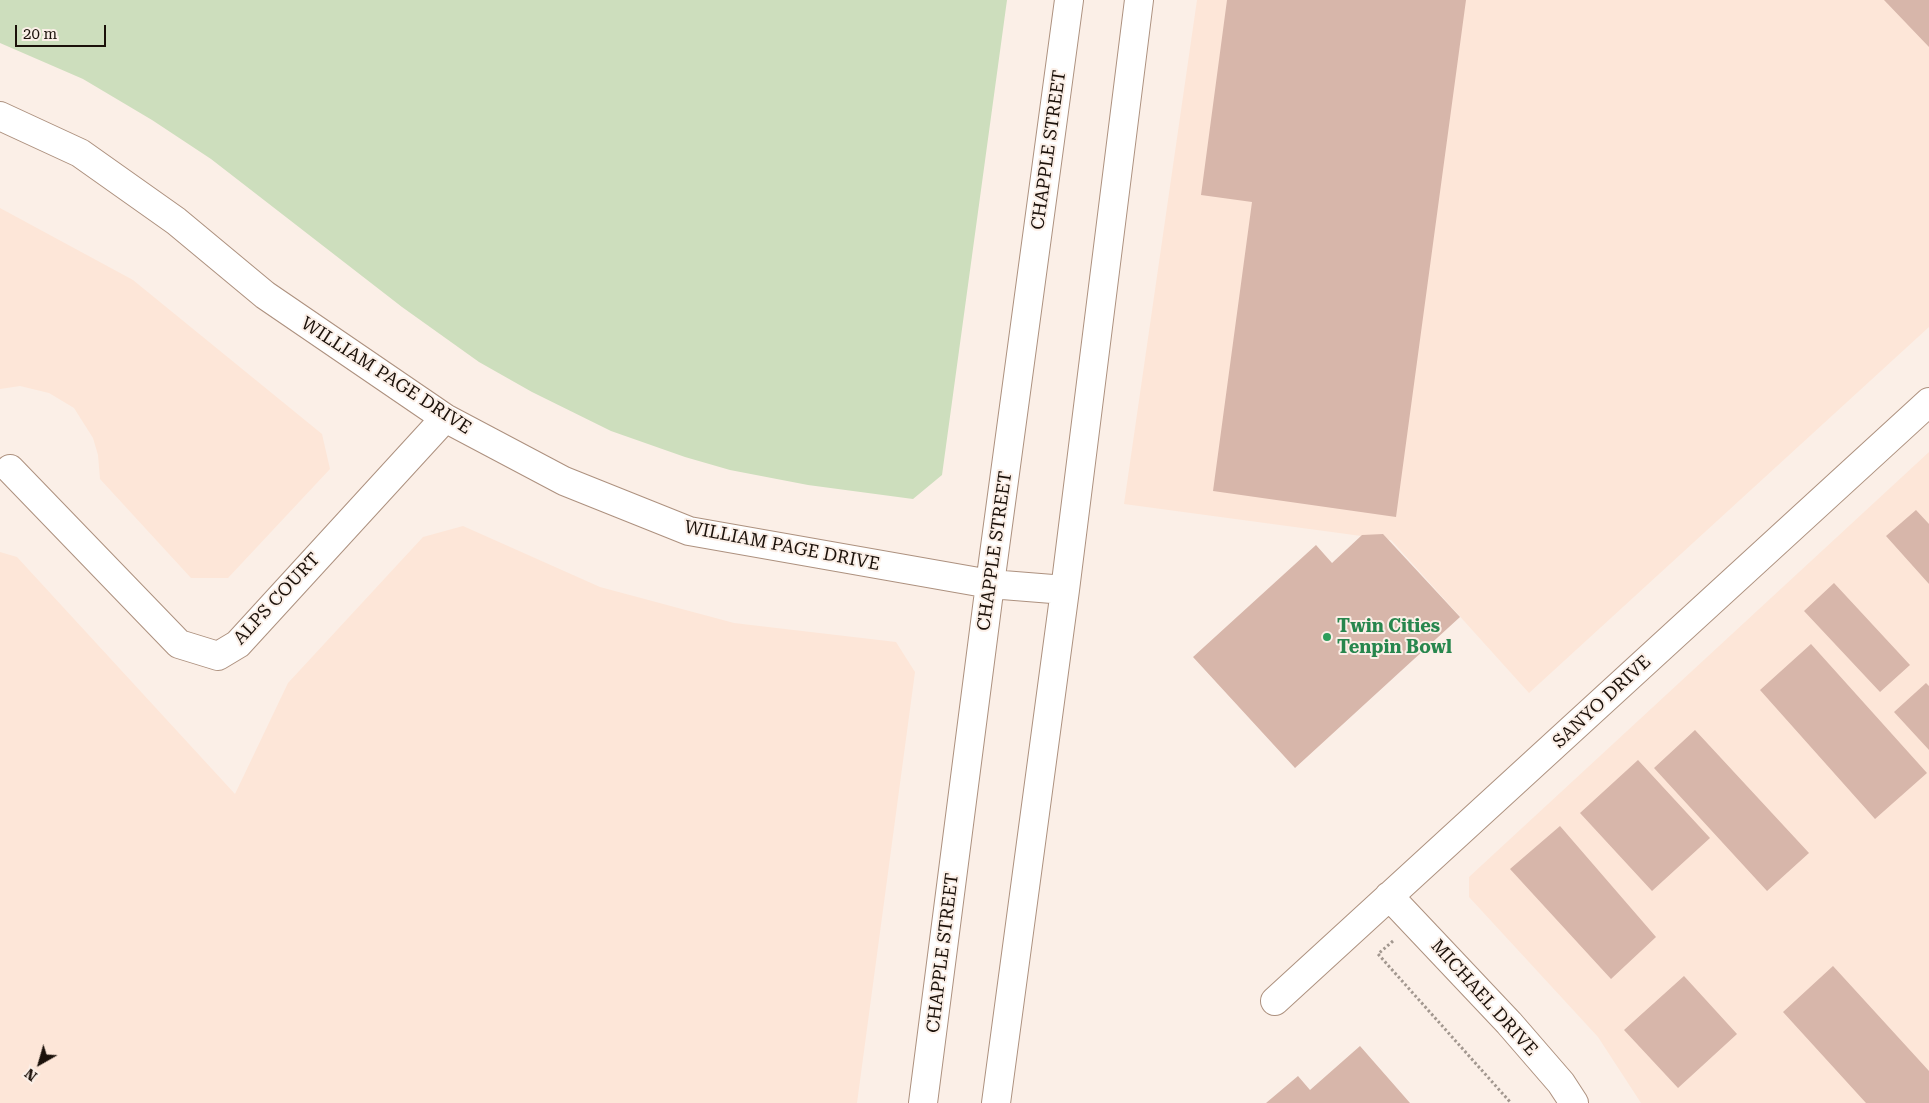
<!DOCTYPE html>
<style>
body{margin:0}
#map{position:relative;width:1929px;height:1103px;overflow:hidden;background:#fbefe7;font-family:"Roboto Serif",serif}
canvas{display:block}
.north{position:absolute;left:15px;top:1038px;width:50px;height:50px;-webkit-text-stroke:4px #fbefe7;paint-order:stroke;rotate:218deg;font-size:14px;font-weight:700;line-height:20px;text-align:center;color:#1b110a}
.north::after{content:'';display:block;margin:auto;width:18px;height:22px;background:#1b110a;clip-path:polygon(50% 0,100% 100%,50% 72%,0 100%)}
.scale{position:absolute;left:15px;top:25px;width:91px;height:22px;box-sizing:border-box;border:2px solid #1b110a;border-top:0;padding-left:6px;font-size:15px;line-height:18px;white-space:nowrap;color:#1b110a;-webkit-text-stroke:4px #fbefe7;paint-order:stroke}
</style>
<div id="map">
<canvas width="1929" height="1103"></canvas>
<div class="north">N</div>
<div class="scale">20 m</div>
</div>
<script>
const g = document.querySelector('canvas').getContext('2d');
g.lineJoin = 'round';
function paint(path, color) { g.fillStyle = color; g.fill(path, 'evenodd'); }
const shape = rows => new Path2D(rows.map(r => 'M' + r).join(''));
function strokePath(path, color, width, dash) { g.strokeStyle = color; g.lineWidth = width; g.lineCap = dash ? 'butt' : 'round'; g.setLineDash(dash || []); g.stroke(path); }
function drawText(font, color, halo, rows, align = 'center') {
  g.font = font + ' "Roboto Serif",serif'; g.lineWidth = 4; g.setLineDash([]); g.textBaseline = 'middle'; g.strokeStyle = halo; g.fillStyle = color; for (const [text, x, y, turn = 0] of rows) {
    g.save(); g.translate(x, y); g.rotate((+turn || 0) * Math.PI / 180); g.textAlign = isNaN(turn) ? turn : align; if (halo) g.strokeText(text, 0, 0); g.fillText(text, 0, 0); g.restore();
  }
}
paint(shape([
 [1197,0,1929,0,1929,327,1529,693,1391,540,1124,504],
 [0,208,133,280,322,434,330,469,228,578,191,578,100,479,98,455,93,438,74,408,49,393,20,386,0,389],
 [1929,452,1929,1103,1641,1103,1598,1037,1469,897,1469,877],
 [463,526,600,587,734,623,896,642,915,672,857,1103,0,1103,0,552,17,557,235,794,288,683,423,537]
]), '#fde6d8');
paint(shape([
 [0,0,1007,0,942,475,913,499,808,485,730,470,685,457,611,431,532,392,479,362,402,307,211,159,152,120,83,79,0,43]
]), '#cddebd');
paint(shape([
 [1227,0,1466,0,1396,517,1213,491,1252,202,1201,195],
 [1884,0,1929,0,1929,47],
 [1916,510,1929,524,1929,584,1886,536],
 [1383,534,1460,617,1295,768,1193,657,1316,545,1332,563,1362,535],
 [1834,583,1910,665,1880,692,1804,611],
 [1811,644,1927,773,1875,819,1760,690],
 [1926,683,1929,686,1929,750,1894,712],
 [1695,730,1809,853,1767,891,1654,768],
 [1638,760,1710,838,1652,891,1580,813],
 [1560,826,1656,937,1611,979,1510,869],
 [1833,966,1929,1071,1929,1103,1866,1103,1783,1012],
 [1684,976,1737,1034,1678,1088,1624,1030],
 [1360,1046,1410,1103,1266,1103,1298,1076,1310,1090]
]), '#d7b6aa');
const minor = shape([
 [0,116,80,153,176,221,265,295,445,418,564,481,689,531,990,584,1065,590],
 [10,469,179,644,218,656,238,644,445,418],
 [1389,896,1509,1023,1561,1083,1574,1103],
 [1275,1001,1929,402],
 [923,1103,990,584,1069,0],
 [996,1103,1065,590,1139,0]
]);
strokePath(minor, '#ad917f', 30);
strokePath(shape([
 [1393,941,1378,954,1511,1103]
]), '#a2978f', 3, [2.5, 2.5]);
strokePath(minor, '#fff', 28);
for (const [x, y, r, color] of [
 [1327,637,5,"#2e9e5b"]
]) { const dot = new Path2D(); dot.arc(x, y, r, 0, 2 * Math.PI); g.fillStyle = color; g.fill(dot); strokePath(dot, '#fbefe7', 2); }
drawText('18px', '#1b110a', '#fbefe7', [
 ["CHAPPLE STREET",1049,150,-82],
 ["WILLIAM PAGE DRIVE",386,376,33],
 ["WILLIAM PAGE DRIVE",782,546,11],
 ["CHAPPLE STREET",995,551,-82],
 ["ALPS COURT",277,599,-47],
 ["SANYO DRIVE",1602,702,-43],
 ["CHAPPLE STREET",943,953,-83],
 ["MICHAEL DRIVE",1484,998,48]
]);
drawText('bold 18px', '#27864d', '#fbefe7', [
 ["Twin Cities",1337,627],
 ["Tenpin Bowl",1337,648]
], 'left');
</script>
